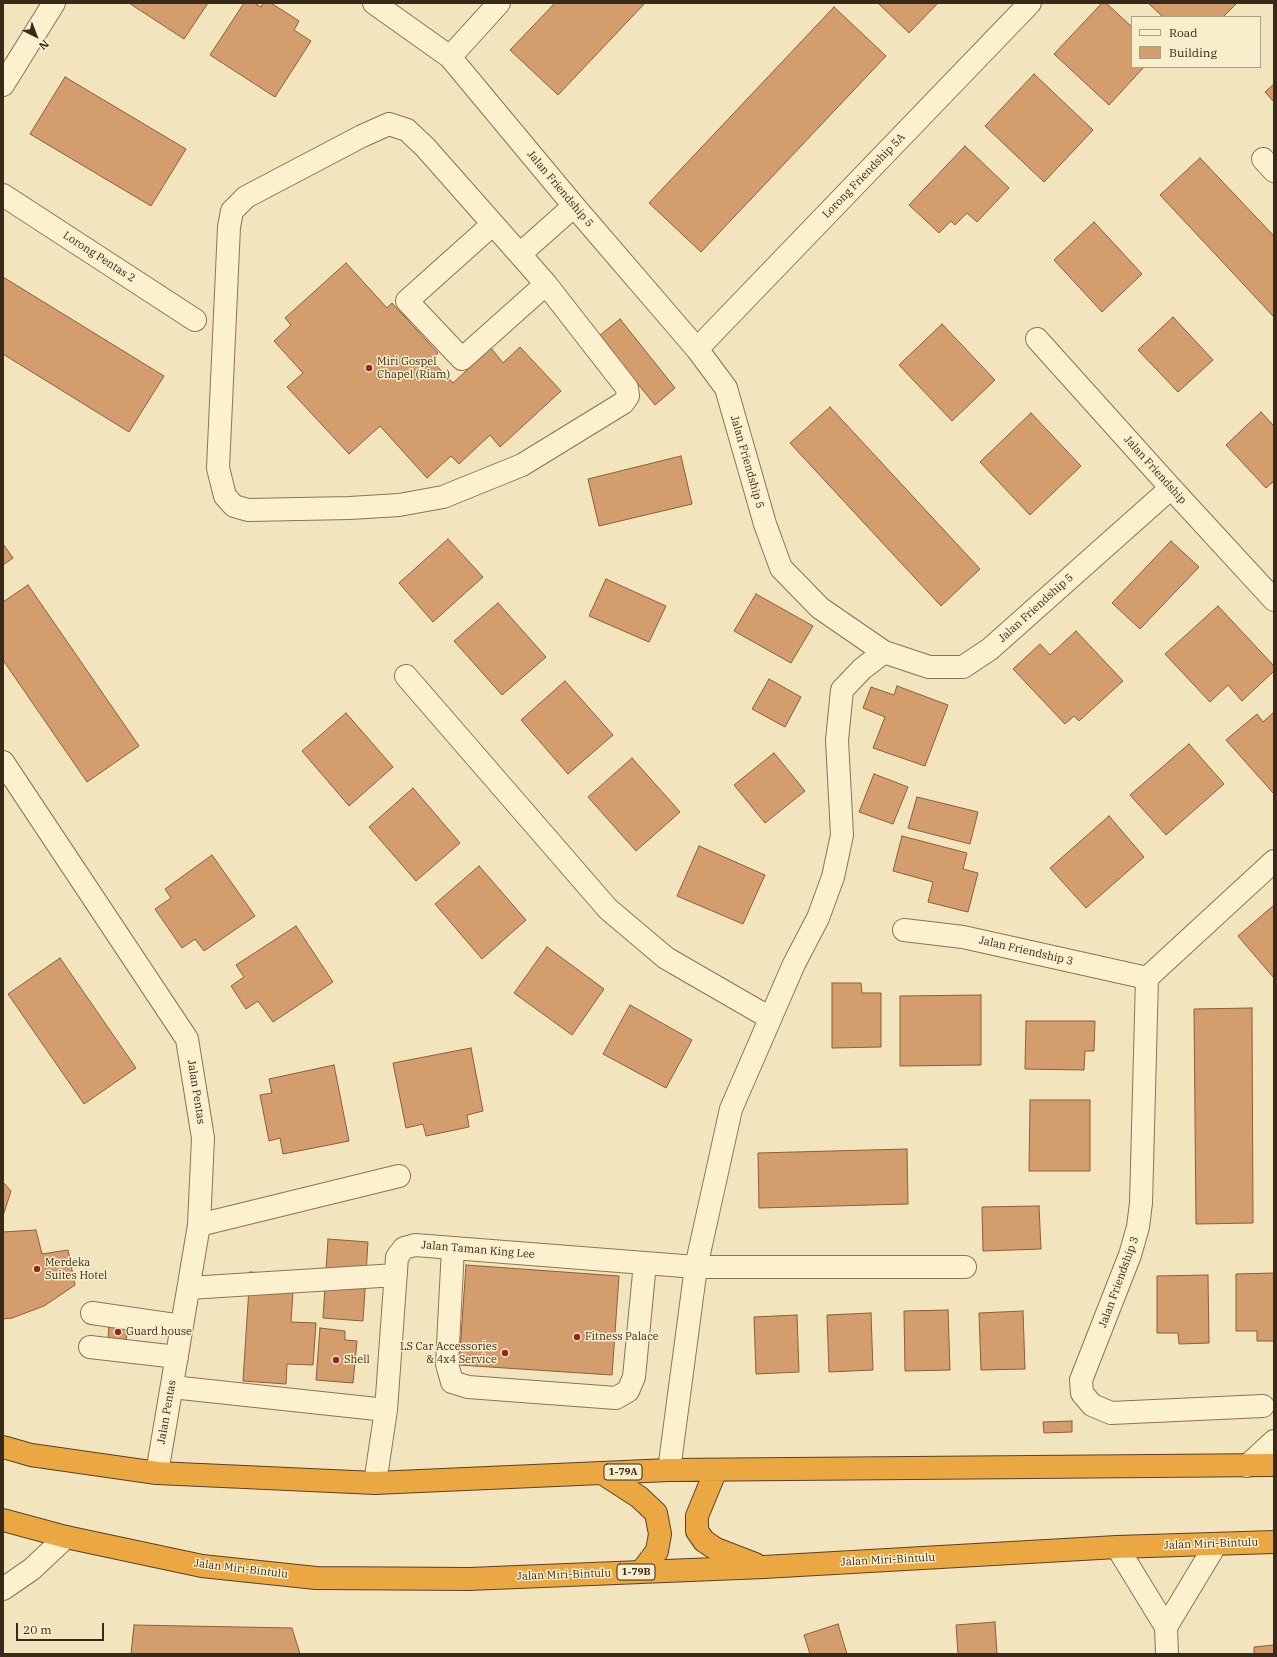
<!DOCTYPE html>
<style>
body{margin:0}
#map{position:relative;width:1277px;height:1657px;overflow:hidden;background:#f2e4bc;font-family:"IBM Plex Serif",serif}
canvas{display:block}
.frame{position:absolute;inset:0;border:4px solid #382a1a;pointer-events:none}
.legend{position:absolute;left:1131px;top:16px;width:130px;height:52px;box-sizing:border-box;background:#f9eecc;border:1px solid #aca085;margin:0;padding:5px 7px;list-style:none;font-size:12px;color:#382a1a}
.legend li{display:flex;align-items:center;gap:8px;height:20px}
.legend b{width:20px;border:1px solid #aca085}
.north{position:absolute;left:16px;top:16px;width:40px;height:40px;-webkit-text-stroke:3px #f9eecc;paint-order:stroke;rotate:138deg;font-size:11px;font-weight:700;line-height:16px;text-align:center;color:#382a1a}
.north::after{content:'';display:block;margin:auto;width:14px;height:18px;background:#382a1a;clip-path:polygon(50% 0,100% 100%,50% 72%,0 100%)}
.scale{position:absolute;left:16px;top:1623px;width:88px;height:18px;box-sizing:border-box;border:2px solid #382a1a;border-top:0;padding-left:5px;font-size:12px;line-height:14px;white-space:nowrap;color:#382a1a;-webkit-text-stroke:3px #f9eecc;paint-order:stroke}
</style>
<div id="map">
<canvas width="1277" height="1657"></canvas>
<div class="frame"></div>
<ul class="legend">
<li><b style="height:5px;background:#fcf1cf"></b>Road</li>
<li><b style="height:11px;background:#d49d6d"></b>Building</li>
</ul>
<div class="north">N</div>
<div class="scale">20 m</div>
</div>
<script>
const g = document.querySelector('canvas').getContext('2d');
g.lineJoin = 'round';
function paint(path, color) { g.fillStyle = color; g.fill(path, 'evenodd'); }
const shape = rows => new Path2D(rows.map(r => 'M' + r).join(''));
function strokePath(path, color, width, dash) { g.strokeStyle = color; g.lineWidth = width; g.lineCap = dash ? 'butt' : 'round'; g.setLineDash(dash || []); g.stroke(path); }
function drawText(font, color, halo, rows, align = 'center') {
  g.font = font + ' "IBM Plex Serif",serif'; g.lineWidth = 3; g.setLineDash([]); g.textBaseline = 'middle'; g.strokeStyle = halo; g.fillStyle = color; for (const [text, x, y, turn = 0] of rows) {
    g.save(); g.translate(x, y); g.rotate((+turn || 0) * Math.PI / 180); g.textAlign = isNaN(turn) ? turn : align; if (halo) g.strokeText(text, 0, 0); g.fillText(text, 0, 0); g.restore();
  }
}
const building = shape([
 [129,3,208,3,184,39,129,3],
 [244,3,254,3,261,7,263,3,271,3,299,21,294,30,311,41,275,97,210,55,244,3],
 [555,3,645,3,558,95,510,50,555,3],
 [878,3,938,3,909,33,878,3],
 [1102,3,1106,3,1132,27,1132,67,1144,67,1109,105,1054,54,1102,3],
 [1148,3,1237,3,1223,17,1163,17,1148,3],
 [834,7,886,56,701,252,649,203,834,7],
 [1034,74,1093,130,1044,182,985,126,1034,74],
 [65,77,186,149,151,206,30,134,65,77],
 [1274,84,1274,102,1265,92,1274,84],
 [965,146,1009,188,977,222,967,213,955,225,951,221,939,233,909,205,965,146],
 [1200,158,1274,236,1274,317,1160,195,1200,158],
 [1094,222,1142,274,1102,312,1054,260,1094,222],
 [346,263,387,308,392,303,438,353,431,360,453,383,491,348,503,363,520,347,561,391,500,447,490,435,459,464,451,456,427,478,380,426,349,454,287,387,303,373,274,341,291,325,285,318,346,263],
 [3,277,164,376,129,432,3,354,3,277],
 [1173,317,1213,360,1178,392,1138,350,1173,317],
 [620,319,675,388,655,405,599,336,620,319],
 [942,324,995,380,952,421,899,365,942,324],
 [830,407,980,569,941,606,790,443,830,407],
 [1261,412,1274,426,1274,481,1266,488,1226,445,1261,412],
 [1031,413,1081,466,1030,515,980,462,1031,413],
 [681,456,692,504,599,526,588,479,681,456],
 [448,539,483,577,433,622,399,583,448,539],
 [1171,541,1199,567,1140,629,1112,603,1171,541],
 [3,544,13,558,3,565,3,544],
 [606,579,666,606,649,642,589,616,606,579],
 [28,585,139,746,87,782,3,660,3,602,28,585],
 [756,594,813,626,791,663,734,631,756,594],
 [498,603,546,657,502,695,454,641,498,603],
 [1218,606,1274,666,1274,671,1242,701,1228,685,1210,702,1165,654,1218,606],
 [1076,631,1123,681,1079,721,1074,716,1065,724,1013,669,1040,644,1050,655,1076,631],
 [769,679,801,697,785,727,752,709,769,679],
 [565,681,613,735,568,774,521,720,565,681],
 [897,686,948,705,925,766,873,748,885,717,863,708,871,687,894,695,897,686],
 [1274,712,1274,794,1226,740,1257,714,1263,722,1274,712],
 [346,713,393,767,349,806,302,751,346,713],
 [1189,744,1224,784,1166,835,1130,795,1189,744],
 [774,753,805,791,765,823,734,785,774,753],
 [632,758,680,812,636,851,588,797,632,758],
 [874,774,908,787,893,824,859,812,874,774],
 [413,788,460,843,416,881,369,827,413,788],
 [917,797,978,812,970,844,908,828,917,797],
 [1109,816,1144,857,1086,908,1050,868,1109,816],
 [902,836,967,853,963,869,978,873,968,912,928,902,933,882,893,871,902,836],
 [699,846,765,875,743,924,677,896,699,846],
 [212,855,255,916,204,951,195,939,182,948,155,909,171,898,165,889,212,855],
 [479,866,526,920,482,959,435,904,479,866],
 [1274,905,1274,978,1238,936,1274,905],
 [296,926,333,982,273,1022,258,1001,246,1009,231,986,244,977,236,965,296,926],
 [547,947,604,989,572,1035,514,993,547,947],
 [60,958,136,1068,84,1104,8,994,60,958],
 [832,983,861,983,862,993,881,993,881,1047,832,1048,832,983],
 [981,995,981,1065,900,1066,900,996,981,995],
 [630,1005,692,1040,666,1088,603,1054,630,1005],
 [1252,1008,1253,1223,1196,1224,1194,1009,1252,1008],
 [1026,1021,1095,1021,1094,1051,1085,1051,1084,1070,1025,1069,1026,1021],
 [471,1048,483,1111,467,1115,469,1127,426,1136,423,1124,406,1128,393,1063,471,1048],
 [334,1065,349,1141,283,1154,280,1138,269,1141,260,1095,272,1093,269,1079,334,1065],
 [1030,1100,1090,1100,1090,1171,1029,1171,1030,1100],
 [907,1149,908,1204,759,1208,758,1153,907,1149],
 [3,1182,11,1191,3,1216,3,1182],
 [1039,1206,1041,1249,983,1251,982,1207,1039,1206],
 [36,1230,42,1254,68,1250,75,1285,44,1306,12,1318,3,1319,3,1232,36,1230],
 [328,1239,368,1242,363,1321,323,1318,328,1239],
 [466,1265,619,1276,612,1375,459,1365,466,1265],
 [250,1272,294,1275,291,1322,316,1323,313,1365,287,1364,286,1384,243,1381,250,1272],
 [1274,1273,1274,1341,1257,1341,1257,1331,1236,1331,1236,1274,1274,1273],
 [1208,1275,1209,1343,1179,1344,1178,1333,1157,1333,1157,1276,1208,1275],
 [948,1310,950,1370,905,1371,904,1311,948,1310],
 [1023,1311,1025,1369,981,1370,979,1313,1023,1311],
 [871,1313,873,1370,829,1372,827,1315,871,1313],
 [797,1315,799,1372,756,1374,754,1317,797,1315],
 [109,1323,128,1325,126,1341,108,1340,109,1323],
 [320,1328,345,1331,345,1340,357,1341,353,1383,316,1380,320,1328],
 [1072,1421,1072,1432,1044,1433,1043,1422,1072,1421],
 [995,1622,997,1654,958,1654,956,1625,995,1622],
 [838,1624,847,1654,810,1654,804,1635,838,1624],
 [134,1625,292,1628,300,1654,131,1654,134,1625],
 [1274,1645,1274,1654,1254,1654,1254,1647,1274,1645]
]);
paint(building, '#d49d6d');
strokePath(building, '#8c5d37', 1);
const minor = shape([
 [374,3,450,57,574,206,697,349,726,388,765,524,781,568,820,608,884,652,929,667,963,667,990,649,1171,488],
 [450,57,499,3],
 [3,85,54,3],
 [389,124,407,130,425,147,546,284,627,388,628,396,623,403,522,465,443,497,399,505,350,508,248,510,234,506,225,496,218,468,229,227,232,211,246,197,362,136,389,124],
 [1263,159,1274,171],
 [3,195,195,320],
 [493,224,407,301,462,359,546,284],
 [520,254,574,206],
 [1037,339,1171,488,1274,600],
 [697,349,1030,3],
 [406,676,608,909,666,958,770,1018],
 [3,762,187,1039,203,1138,199,1225,157,1473],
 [904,930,963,937,1147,978],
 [199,1225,399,1176],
 [453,1248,447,1364,452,1382,468,1387,616,1398,628,1391,634,1377,645,1263],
 [189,1288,396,1275],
 [92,1313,182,1326],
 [90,1347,177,1357],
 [172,1387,386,1410],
 [1263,1406,1111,1413,1092,1405,1082,1393,1081,1380,1130,1255,1138,1227,1141,1203,1147,978,1274,861],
 [1247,1466,1274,1441],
 [669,1470,696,1267,731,1109,794,964,818,918,833,877,842,835,837,740,842,690,862,669,884,652],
 [375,1483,386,1410,397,1257,404,1248,415,1245,696,1267,965,1267],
 [1117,1547,1166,1627,1167,1654],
 [3,1589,32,1569,66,1537],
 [1166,1627,1216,1544]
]);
const highway = shape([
 [3,1447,31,1455,157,1473,375,1483,669,1470,1274,1465],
 [716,1470,697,1516,697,1531,704,1541,716,1549,755,1564],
 [602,1473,639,1497,656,1513,660,1534,657,1551,641,1572],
 [3,1520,66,1537,202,1566,316,1578,469,1579,764,1567,1117,1547,1274,1542]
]);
strokePath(minor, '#8b7354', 24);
strokePath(highway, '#584129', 24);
strokePath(minor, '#fcf1cf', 22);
strokePath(highway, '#eba842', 22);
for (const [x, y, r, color] of [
 [369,368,4,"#a0221e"],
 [37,1269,4,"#a0221e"],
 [118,1332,4,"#a0221e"],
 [577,1337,4,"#a0221e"],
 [505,1353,4,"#a0221e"],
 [336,1360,4,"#a0221e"]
]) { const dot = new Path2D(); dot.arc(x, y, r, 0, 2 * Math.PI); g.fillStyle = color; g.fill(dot); strokePath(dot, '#f9eecc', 1.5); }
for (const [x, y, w] of [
 [623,1472,38],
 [636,1572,38]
]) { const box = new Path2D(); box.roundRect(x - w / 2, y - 8, w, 16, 3); g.fillStyle = '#f9eecc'; g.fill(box); strokePath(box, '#382a1a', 1); }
drawText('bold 10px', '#382a1a', null, [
 ["1-79A",623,1472],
 ["1-79B",636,1572]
]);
drawText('11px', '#382a1a', '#f9eecc', [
 ["Lorong Friendship 5A",864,176,-46],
 ["Jalan Friendship 5",560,189,50],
 ["Lorong Pentas 2",99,257,33],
 ["Jalan Friendship 5",747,462,74],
 ["Jalan Friendship",1155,470,48],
 ["Jalan Friendship 5",1036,608,-42],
 ["Jalan Friendship 3",1026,951,13],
 ["Jalan Pentas",196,1092,81],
 ["Jalan Taman King Lee",478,1250,5],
 ["Jalan Friendship 3",1119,1282,-70],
 ["Jalan Pentas",167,1412,-80],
 ["Jalan Miri-Bintulu",1211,1544,-2],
 ["Jalan Miri-Bintulu",888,1560,-3],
 ["Jalan Miri-Bintulu",241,1569,7],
 ["Jalan Miri-Bintulu",564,1575,-2]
]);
drawText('11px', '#382a1a', '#f9eecc', [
 ["Miri Gospel",377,362],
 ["Chapel (Riam)",377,375],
 ["Merdeka",45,1263],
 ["Suites Hotel",45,1276],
 ["Guard house",126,1332],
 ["Fitness Palace",585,1337],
 ["LS Car Accessories",497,1347,"right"],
 ["& 4x4 Service",497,1360,"right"],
 ["Shell",344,1360]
], 'left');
</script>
